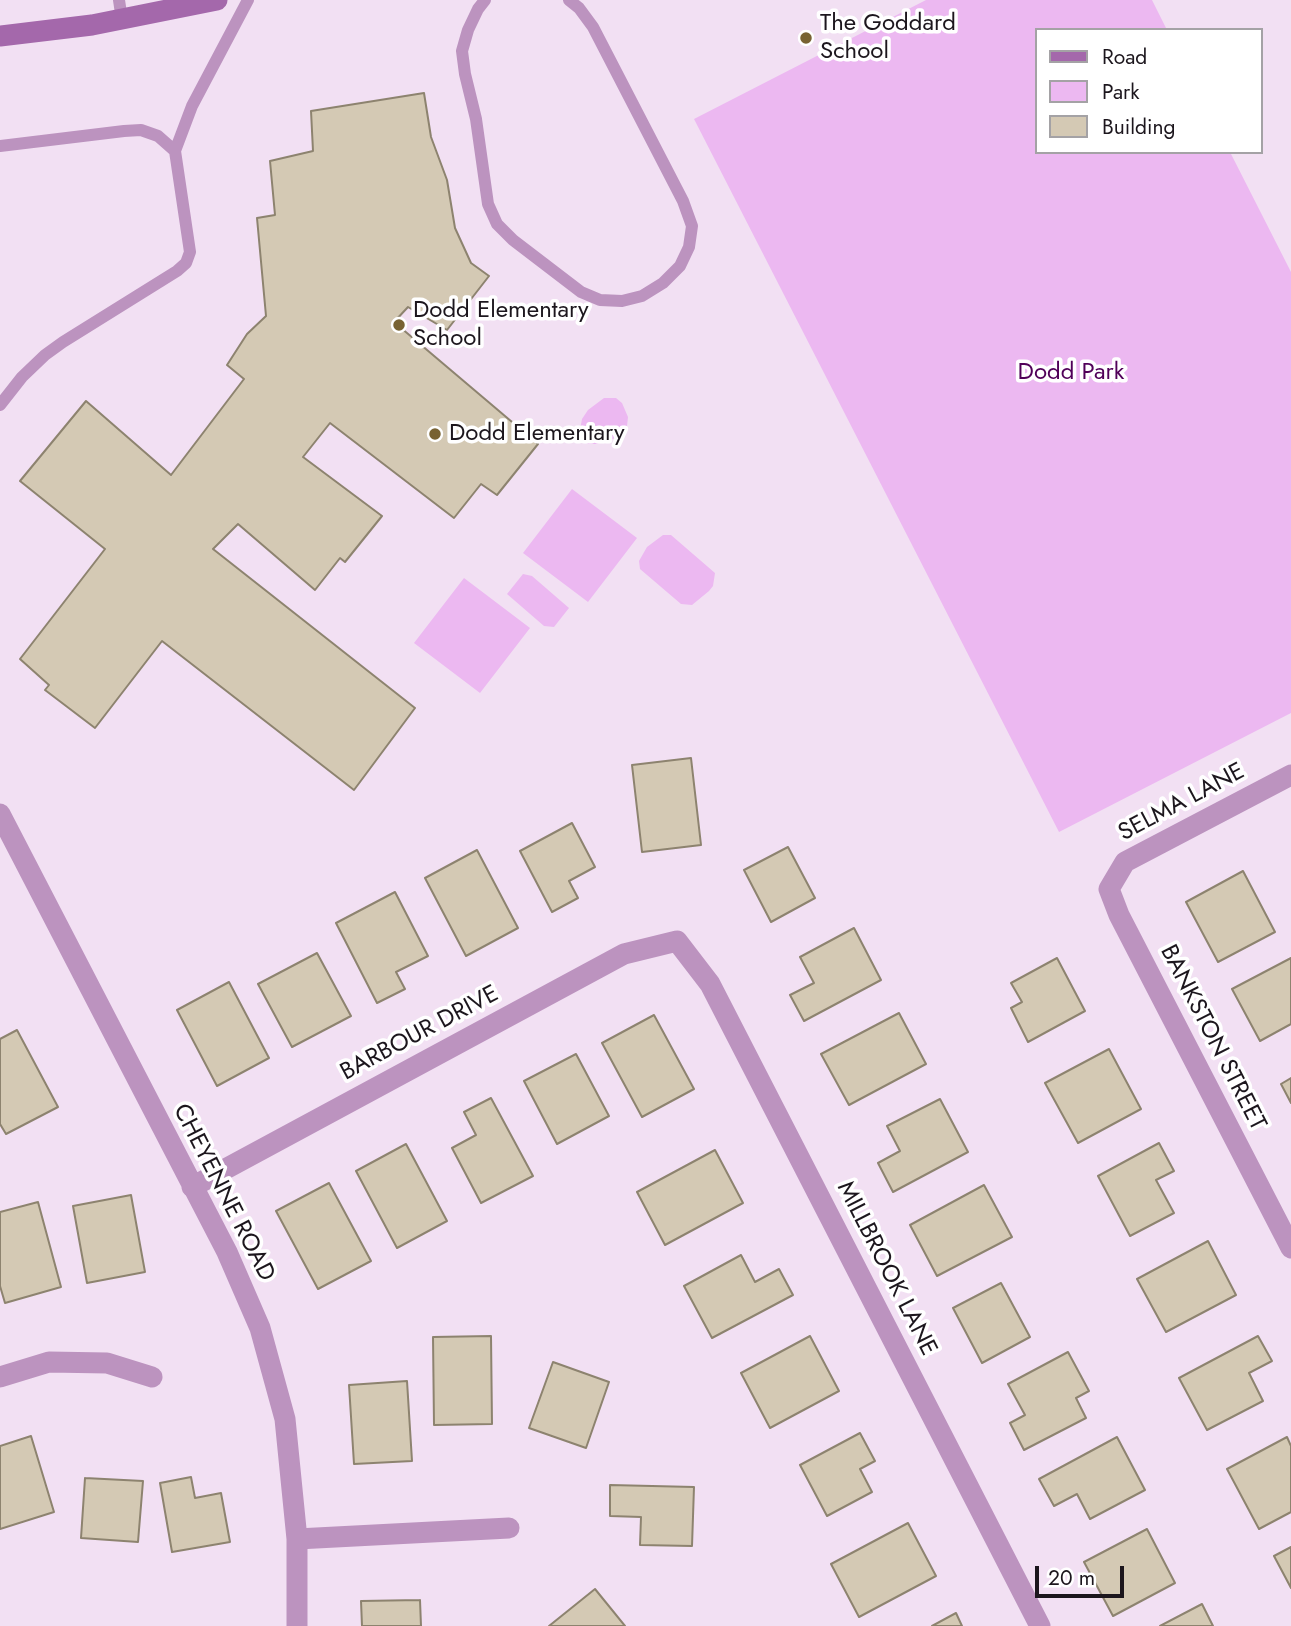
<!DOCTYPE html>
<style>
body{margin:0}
#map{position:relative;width:1291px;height:1626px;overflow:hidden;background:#f2e0f3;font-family:Jost,sans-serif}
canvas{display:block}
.legend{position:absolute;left:1035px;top:28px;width:228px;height:126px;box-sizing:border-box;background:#fff;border:2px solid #a4a2a5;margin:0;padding:9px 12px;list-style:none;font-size:21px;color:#1c161d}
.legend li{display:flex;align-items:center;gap:14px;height:35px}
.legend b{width:35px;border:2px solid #a4a2a5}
.scale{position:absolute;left:1035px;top:1566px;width:89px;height:32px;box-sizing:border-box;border:4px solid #1c161d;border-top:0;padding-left:9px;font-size:21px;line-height:24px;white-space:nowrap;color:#1c161d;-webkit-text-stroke:5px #fff;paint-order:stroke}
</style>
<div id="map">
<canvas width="1291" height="1626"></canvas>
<ul class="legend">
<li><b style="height:9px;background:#a468ab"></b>Road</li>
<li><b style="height:19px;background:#ecb8f1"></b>Park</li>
<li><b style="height:19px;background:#d4c9b4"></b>Building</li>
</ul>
<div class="scale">20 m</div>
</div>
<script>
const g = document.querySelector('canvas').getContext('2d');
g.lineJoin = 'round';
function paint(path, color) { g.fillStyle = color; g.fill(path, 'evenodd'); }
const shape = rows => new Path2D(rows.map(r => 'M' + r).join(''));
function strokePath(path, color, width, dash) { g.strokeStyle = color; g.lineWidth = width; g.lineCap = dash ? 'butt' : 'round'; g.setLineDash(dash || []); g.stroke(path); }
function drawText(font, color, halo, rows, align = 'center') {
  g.font = font + ' Jost,sans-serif'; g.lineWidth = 7; g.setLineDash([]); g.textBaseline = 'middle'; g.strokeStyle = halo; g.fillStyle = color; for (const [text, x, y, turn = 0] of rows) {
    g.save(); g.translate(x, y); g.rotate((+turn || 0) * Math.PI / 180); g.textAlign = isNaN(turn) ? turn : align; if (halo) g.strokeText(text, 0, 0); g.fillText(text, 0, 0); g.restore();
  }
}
paint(shape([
 [926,0,1152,0,1167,30,1037,30,1037,152,1230,152,1291,272,1291,713,1059,832,694,119],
 [604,398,616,398,622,403,628,417,627,426,613,439,596,444,589,444,583,441,579,435,582,419,588,410],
 [572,489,637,538,588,602,523,553],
 [663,535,671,535,715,573,713,586,709,591,692,605,681,604,640,569,639,561,647,547],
 [523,574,532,576,569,608,554,627,544,626,507,594],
 [464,578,530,628,480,693,414,643]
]), '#ecb8f1');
const building = shape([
 [424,93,431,137,447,180,455,228,471,263,489,276,447,330,408,307,394,322,538,444,497,495,481,484,454,518,330,423,303,457,382,516,345,562,340,558,315,590,238,524,213,549,415,708,354,790,162,641,95,728,45,690,49,685,20,659,105,549,20,481,86,401,171,475,244,379,227,365,247,334,266,316,257,218,275,215,270,161,313,151,311,111,424,93],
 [691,758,701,845,642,852,632,765,691,758],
 [572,823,595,867,569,881,578,898,552,912,520,851,572,823],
 [788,847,815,898,771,922,744,870,788,847],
 [477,850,518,928,466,956,425,878,477,850],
 [1243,871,1275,932,1218,962,1186,902,1243,871],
 [395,892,428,956,396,972,405,989,377,1003,336,923,395,892],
 [854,928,881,980,804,1021,790,995,814,983,800,957,854,928],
 [317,953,351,1016,292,1047,258,984,317,953],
 [1057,958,1085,1011,1028,1042,1011,1008,1022,1002,1011,983,1057,958],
 [1291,958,1291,1024,1260,1041,1232,989,1291,958],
 [229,982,269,1058,217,1086,177,1010,229,982],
 [899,1013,926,1064,849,1105,821,1054,899,1013],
 [654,1015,694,1089,642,1117,602,1043,654,1015],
 [17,1030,58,1107,6,1134,0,1124,0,1039,17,1030],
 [1109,1049,1141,1109,1078,1143,1045,1083,1109,1049],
 [576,1054,609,1116,557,1144,524,1081,576,1054],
 [1291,1078,1291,1103,1281,1084,1291,1078],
 [491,1098,533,1176,481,1203,452,1148,476,1135,464,1112,491,1098],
 [940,1099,968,1152,893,1192,878,1163,900,1151,887,1126,940,1099],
 [1159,1143,1174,1171,1156,1180,1174,1213,1130,1236,1098,1176,1159,1143],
 [406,1144,447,1221,397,1248,356,1171,406,1144],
 [715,1150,743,1203,665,1245,637,1192,715,1150],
 [329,1183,371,1261,318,1289,276,1211,329,1183],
 [984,1185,1012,1237,937,1276,910,1225,984,1185],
 [131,1195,145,1272,87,1283,73,1206,131,1195],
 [38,1202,61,1287,5,1303,0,1286,0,1212,38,1202],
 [1208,1241,1236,1295,1166,1332,1137,1279,1208,1241],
 [741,1255,755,1282,779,1269,793,1295,712,1338,684,1286,741,1255],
 [1001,1283,1030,1337,982,1363,953,1308,1001,1283],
 [491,1336,492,1424,434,1425,433,1337,491,1336],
 [810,1336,839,1391,770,1428,741,1373,810,1336],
 [1258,1336,1272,1361,1249,1373,1263,1401,1207,1430,1179,1378,1258,1336],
 [1068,1352,1089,1391,1076,1398,1086,1418,1024,1450,1010,1423,1025,1415,1008,1384,1068,1352],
 [553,1362,609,1382,586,1448,529,1428,553,1362],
 [407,1381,412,1461,354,1464,349,1385,407,1381],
 [860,1433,875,1461,860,1469,872,1492,827,1516,800,1465,860,1433],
 [31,1436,54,1512,0,1529,0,1446,31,1436],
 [1117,1437,1145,1490,1090,1519,1077,1494,1054,1506,1039,1479,1117,1437],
 [1287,1437,1291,1446,1291,1512,1259,1529,1227,1469,1287,1437],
 [191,1477,195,1498,221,1493,230,1542,172,1552,160,1483,191,1477],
 [85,1478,143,1481,138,1542,81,1538,85,1478],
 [610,1485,694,1487,692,1546,640,1545,641,1517,610,1516,610,1485],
 [908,1523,936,1576,859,1617,831,1564,908,1523],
 [1147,1529,1175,1583,1113,1616,1084,1562,1147,1529],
 [1291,1547,1291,1588,1274,1556,1291,1547],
 [595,1589,625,1626,549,1626,595,1589],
 [420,1600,421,1626,362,1626,361,1601,420,1600],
 [1202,1604,1213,1626,1160,1626,1202,1604],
 [956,1613,962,1626,932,1626,956,1613]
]);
paint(building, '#d4c9b4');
strokePath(building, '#8d836f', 2);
strokePath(shape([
 [119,0,122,20],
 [485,0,478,9,468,30,462,51,465,74,476,119,488,204,497,224,513,240,581,292,600,300,622,301,642,296,663,283,680,266,689,247,692,226,683,201,593,27,579,8,569,0],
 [0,146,124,131,141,130,158,136,175,151,190,252,186,263,177,271,63,342,45,355,22,377,0,405],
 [175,151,192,106,248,0]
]), '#bc93bf', 12);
strokePath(shape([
 [1291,775,1125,862,1109,889,1119,915,1291,1248],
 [0,814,227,1252,260,1328,285,1419,297,1539,297,1626],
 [192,1187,624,954,677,941,710,984,1040,1626],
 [0,1377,49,1362,107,1363,152,1377],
 [297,1539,509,1528]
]), '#bc93bf', 21);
strokePath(shape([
 [0,36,92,25,217,0]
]), '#a468ab', 21);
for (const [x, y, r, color] of [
 [806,38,7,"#786232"],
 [399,325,7,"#786232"],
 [435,434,7,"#786232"]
]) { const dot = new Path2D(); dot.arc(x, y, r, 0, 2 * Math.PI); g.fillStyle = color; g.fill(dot); strokePath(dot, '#fff', 2.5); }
drawText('24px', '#1c161d', '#fff', [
 ["The Goddard",820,24],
 ["School",820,52],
 ["Dodd Elementary",413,311],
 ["School",413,339],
 ["Dodd Elementary",449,434]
], 'left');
drawText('24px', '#510159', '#fff', [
 ["Dodd Park",1071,373]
]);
drawText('24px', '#1c161d', '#fff', [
 ["SELMA LANE",1182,803,-28],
 ["BARBOUR DRIVE",420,1034,-28],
 ["BANKSTON STREET",1212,1038,63],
 ["CHEYENNE ROAD",223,1193,63],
 ["MILLBROOK LANE",886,1269,63]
]);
</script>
